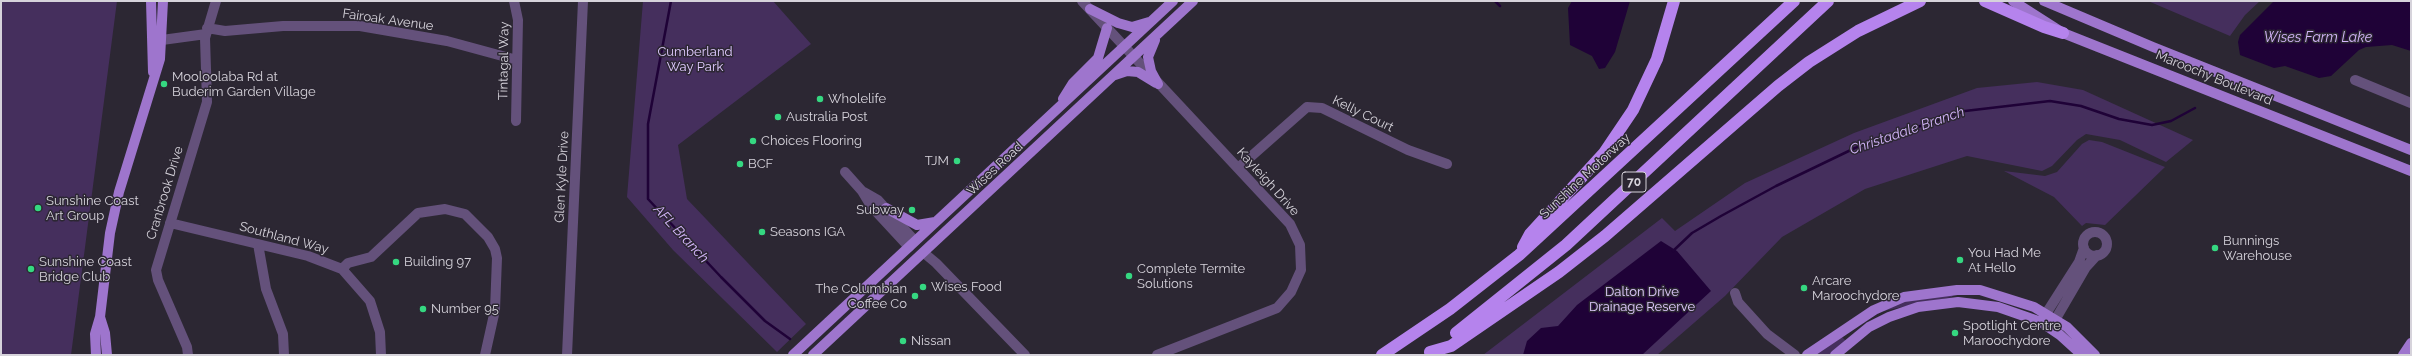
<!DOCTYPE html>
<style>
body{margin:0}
#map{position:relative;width:2412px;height:356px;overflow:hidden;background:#2c2733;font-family:Raleway,sans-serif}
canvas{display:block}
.frame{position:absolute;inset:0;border:2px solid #d6d3db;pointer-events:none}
</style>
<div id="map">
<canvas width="2412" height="356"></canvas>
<div class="frame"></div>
</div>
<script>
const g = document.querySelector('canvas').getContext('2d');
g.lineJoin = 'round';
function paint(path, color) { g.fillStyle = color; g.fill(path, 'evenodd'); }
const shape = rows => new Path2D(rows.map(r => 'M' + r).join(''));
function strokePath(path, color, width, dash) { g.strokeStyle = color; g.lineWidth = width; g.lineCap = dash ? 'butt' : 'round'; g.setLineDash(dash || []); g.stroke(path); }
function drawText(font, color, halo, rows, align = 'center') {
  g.font = font + ' Raleway,sans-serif'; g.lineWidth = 3; g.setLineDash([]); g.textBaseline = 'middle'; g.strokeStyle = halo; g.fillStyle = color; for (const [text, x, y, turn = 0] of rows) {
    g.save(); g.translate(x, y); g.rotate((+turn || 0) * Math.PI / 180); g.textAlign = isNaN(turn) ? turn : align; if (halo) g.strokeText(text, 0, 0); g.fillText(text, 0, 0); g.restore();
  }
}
paint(shape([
 [1,1,117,1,71,355,1,355],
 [643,1,773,1,811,44,678,145,687,199,806,324,777,352,673,250,627,197],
 [2148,1,2260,1,2245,15,2230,36],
 [2037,82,2083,90,2193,140,2166,162,2120,140,2086,134,2077,140,2052,166,2042,171,1967,156,1865,189,1782,237,1725,296,1657,355,1483,355,1662,218,1675,231,1745,183,1854,133,1977,88],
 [2089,140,2102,142,2165,167,2105,225,2086,223,2082,226,2054,197,2004,171,2045,176,2057,172,2082,144],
 [1953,295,1952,297,1883,311,1865,321,1883,309,1901,302],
 [1841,336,1846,341,1830,355,1814,355]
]), '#452f5d');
paint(shape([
 [1572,1,1630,1,1615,52,1605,68,1599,69,1592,56,1570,45,1568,8],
 [2274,1,2411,1,2411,51,2392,45,2366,47,2359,50,2331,76,2319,78,2285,66,2274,68,2240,55,2238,42,2240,35],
 [1661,241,1677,251,1711,291,1642,355,1523,355,1527,341,1541,328,1558,326,1577,305]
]), '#1f0237');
strokePath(shape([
 [671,1,648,124,648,199,721,277,765,321,790,339],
 [1495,1,1500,6],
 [1673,251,1692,233,1721,216,1776,186,1855,148,1965,111,2050,101,2081,106,2119,119,2152,125,2171,121,2195,108]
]), '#1f0237', 2.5);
strokePath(shape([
 [514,1,518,20,516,121],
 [1082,1,1290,224,1300,245,1301,270,1291,292,1277,308,1157,355],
 [207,28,225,31,283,26,360,26,447,41,517,60],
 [162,40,206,34],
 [2355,80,2411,103],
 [1238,168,1307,107,1322,108,1408,150,1447,164],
 [845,172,862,191,871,206,909,247],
 [864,192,878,200,915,241],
 [170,223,308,256,342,269,370,301,380,332,381,355],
 '2083 244a12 12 0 1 1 24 0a12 12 0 1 1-24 0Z',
 [258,244,266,289,283,334,284,355],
 [924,253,936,263,1025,355],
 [342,269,348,263,371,257,418,213,445,209,465,214,488,237,495,249,497,258,495,310,485,355],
 [1735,293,1738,302,1767,334,1795,355],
 [2042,320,2079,262,2084,248],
 [2051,327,2086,267,2097,255],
 [188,355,187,347,158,280,156,270,207,102,205,38,216,1],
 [567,355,583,1]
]), '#64517b', 10);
strokePath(shape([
 [151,1,153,72],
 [2013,1,2063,33,2411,171],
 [2044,1,2153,47,2411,150],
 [1090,9,1118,23,1132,27,1149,22],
 [1155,40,1148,57,1151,71,1158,84],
 [1115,75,1127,71,1138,72,1156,83],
 [1063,99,1073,83,1098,58,1107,28],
 [886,208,917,225,935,222],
 [100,317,105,333,107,355],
 [96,355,95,334,100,317,110,233,119,192,160,59,163,1],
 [793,355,1173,1],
 [813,355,1193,1],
 [1807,355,1874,310,1904,297,1957,290,1980,290,2034,307,2067,327,2095,355],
 [1835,355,1869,327,1889,317,1918,307,1958,302,1998,307,2041,322,2060,335,2082,355],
 [2403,355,2411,343]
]), '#9e75cd', 10);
strokePath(shape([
 [1985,1,2044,27,2063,33],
 [1523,247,1530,234,1604,153,1633,110,1657,59,1674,1],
 [1456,333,1566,245,1828,1],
 [1430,352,1451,346,1559,272,1605,236,1778,86,1809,62,1858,31,1920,1],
 [1382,355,1450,309,1519,255,1794,1]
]), '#b583ed', 12);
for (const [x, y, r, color] of [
 [164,84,4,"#35d881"],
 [820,99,4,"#35d881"],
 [778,117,4,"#35d881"],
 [753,141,4,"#35d881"],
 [957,161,4,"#35d881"],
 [740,164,4,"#35d881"],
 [38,208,4,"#35d881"],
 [912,210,4,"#35d881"],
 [762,232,4,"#35d881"],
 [2215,248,4,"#35d881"],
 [1960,260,4,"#35d881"],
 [396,262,4,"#35d881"],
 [31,269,4,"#35d881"],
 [1129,276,4,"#35d881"],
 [923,287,4,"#35d881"],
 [1804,288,4,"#35d881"],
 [915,296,4,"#35d881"],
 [423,309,4,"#35d881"],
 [1955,333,4,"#35d881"],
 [903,341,4,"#35d881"]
]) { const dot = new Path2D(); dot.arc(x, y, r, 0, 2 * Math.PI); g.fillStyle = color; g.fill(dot); strokePath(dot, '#2c2733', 1.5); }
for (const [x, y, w] of [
 [1634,182,24]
]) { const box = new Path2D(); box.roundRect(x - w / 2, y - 10, w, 20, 3); g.fillStyle = '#2c2733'; g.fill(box); strokePath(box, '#d6d3db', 1); }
drawText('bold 12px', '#d6d3db', null, [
 ["70",1634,182]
]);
drawText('13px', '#d6d3db', '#2c2733', [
 ["Fairoak Avenue",388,20,8],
 ["Tintagal Way",504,61,-89],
 ["Maroochy Boulevard",2214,78,22],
 ["Kelly Court",1363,114,26],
 ["Wises Road",995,169,-43],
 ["Sunshine Motorway",1585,176,-43],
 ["Glen Kyle Drive",562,177,-87],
 ["Kayleigh Drive",1268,182,48],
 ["Cranbrook Drive",165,193,-73],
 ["Southland Way",284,238,15]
]);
drawText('13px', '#e0caff', '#2c2733', [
 ["Cumberland",695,52],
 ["Way Park",695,67],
 ["Dalton Drive",1642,292],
 ["Drainage Reserve",1642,307]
]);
drawText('13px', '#d6d3db', '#2c2733', [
 ["Mooloolaba Rd at",172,77],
 ["Buderim Garden Village",172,92],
 ["Wholelife",828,99],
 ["Australia Post",786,117],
 ["Choices Flooring",761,141],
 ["TJM",949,161,"right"],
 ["BCF",748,164],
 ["Sunshine Coast",46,201],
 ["Art Group",46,216],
 ["Subway",904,210,"right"],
 ["Seasons IGA",770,232],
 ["Bunnings",2223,241],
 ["Warehouse",2223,256],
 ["You Had Me",1968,253],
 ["At Hello",1968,268],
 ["Sunshine Coast",39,262],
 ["Bridge Club",39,277],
 ["Building 97",404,262],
 ["Complete Termite",1137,269],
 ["Solutions",1137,284],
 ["Arcare",1812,281],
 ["Maroochydore",1812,296],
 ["Wises Food",931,287],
 ["The Columbian",907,289,"right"],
 ["Coffee Co",907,304,"right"],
 ["Number 95",431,309],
 ["Spotlight Centre",1963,326],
 ["Maroochydore",1963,341],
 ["Nissan",911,341]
], 'left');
drawText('italic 14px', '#d5b6fc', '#2c2733', [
 ["Wises Farm Lake",2318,38],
 ["Christadale Branch",1907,131,-19],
 ["AFL Branch",681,234,47]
]);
</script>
